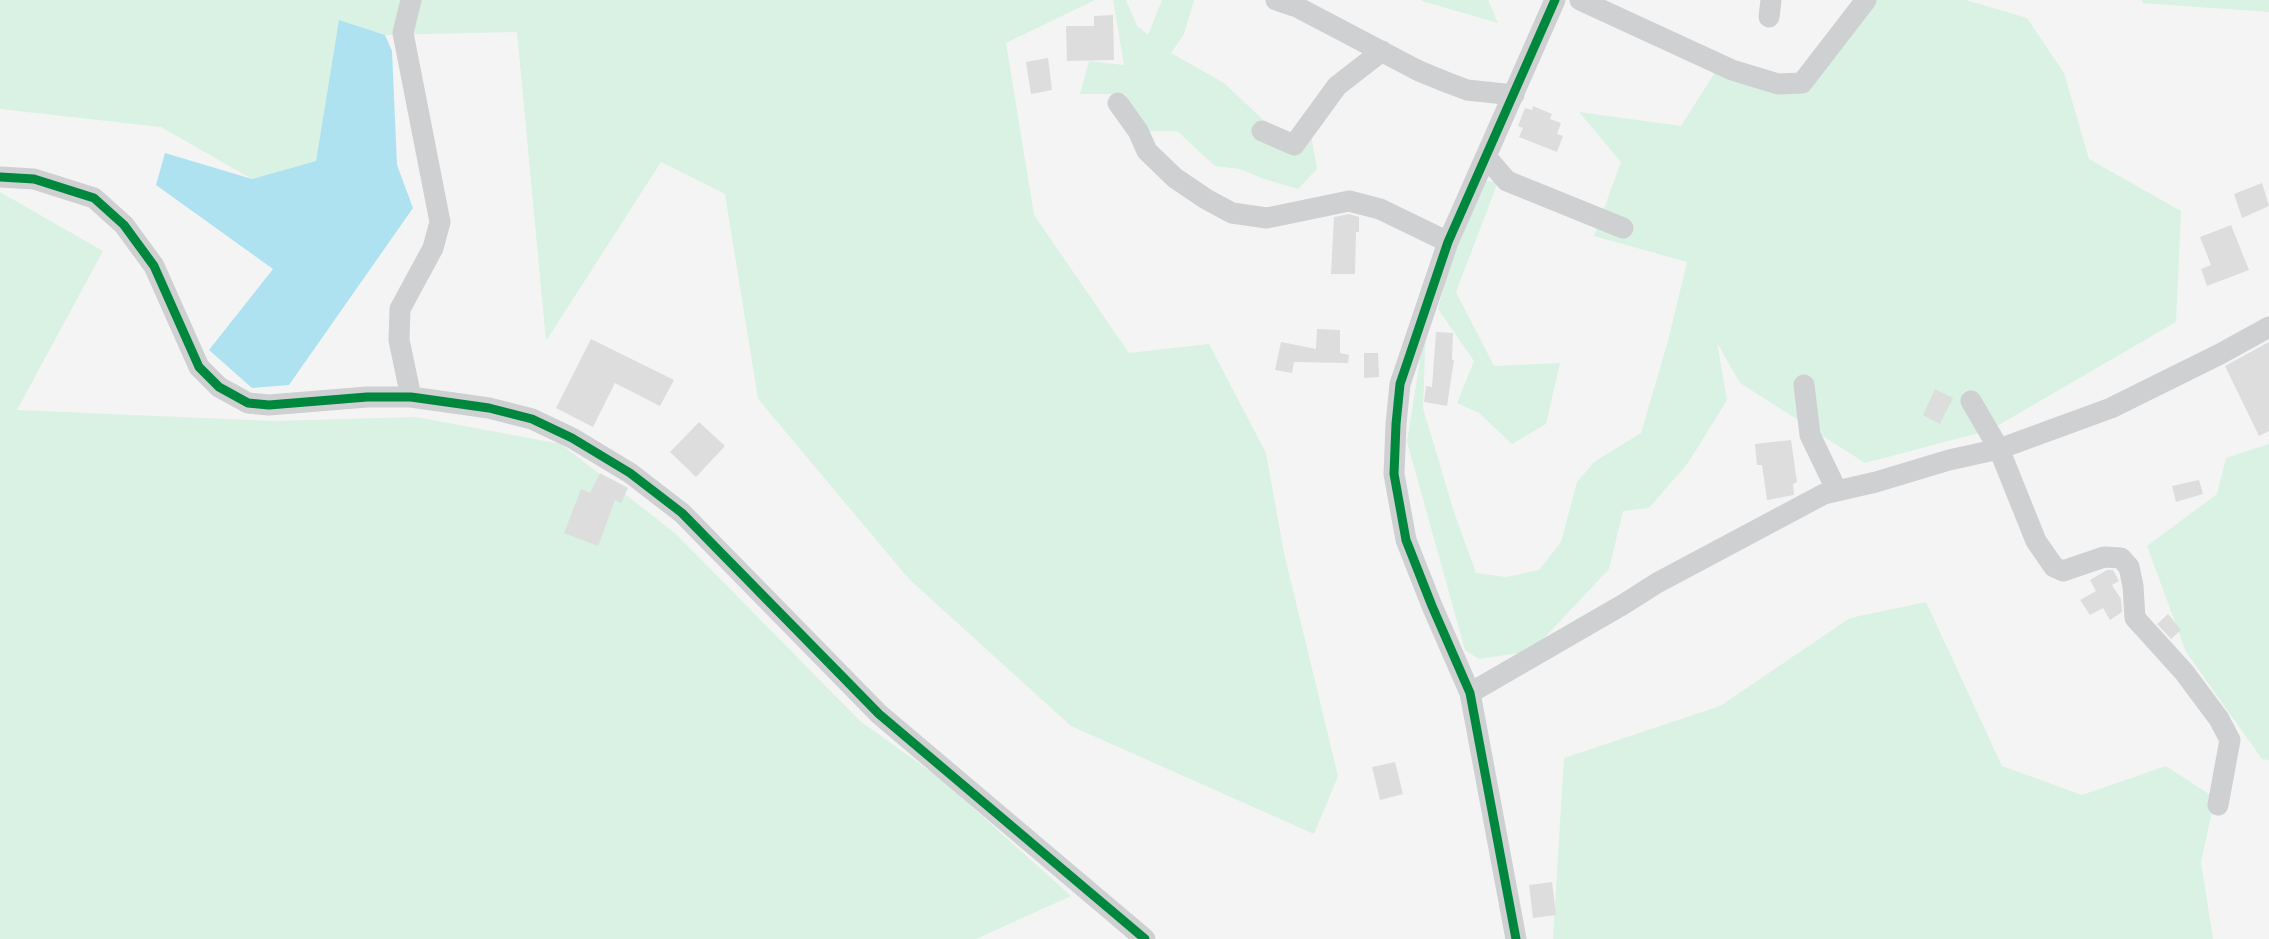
<!DOCTYPE html>
<style>
body{margin:0}
canvas{display:block;background:#f4f4f4}
</style>
<canvas width="2269" height="939"></canvas>
<script>
const g = document.querySelector('canvas').getContext('2d');
g.lineJoin = 'round';
function paint(path, color) { g.fillStyle = color; g.fill(path, 'evenodd'); }
const shape = rows => new Path2D(rows.map(r => 'M' + r).join(''));
function strokePath(path, color, width, dash) { g.strokeStyle = color; g.lineWidth = width; g.lineCap = dash ? 'butt' : 'round'; g.setLineDash(dash || []); g.stroke(path); }
paint(shape([
 [0,0,1095,0,1006,43,1034,215,1129,353,1209,344,1266,453,1284,553,1338,776,1314,834,1071,726,909,579,758,399,725,194,661,162,546,341,517,32,385,35,339,21,316,161,252,179,161,127,0,109],
 [1113,0,1126,0,1137,26,1148,35,1162,0,1194,0,1184,34,1171,53,1224,83,1290,145,1311,135,1317,169,1298,189,1261,178,1240,169,1215,166,1177,131,1138,131,1126,94,1080,94,1089,61,1124,65],
 [1488,0,1498,23,1422,1,1422,0],
 [1862,0,1966,0,2027,18,2064,73,2089,159,2181,211,2176,322,1990,430,1865,463,1740,383,1717,343,1727,400,1688,463,1649,508,1623,511,1609,569,1532,651,1479,659,1465,650,1407,442,1426,322,1423,408,1453,509,1476,573,1506,577,1539,570,1561,542,1577,482,1594,462,1641,433,1668,341,1687,262,1594,236,1621,162,1579,112,1681,126,1719,66,1796,89],
 [2142,0,2269,0,2269,12,2142,3],
 [1485,181,1498,182,1456,292,1494,366,1560,363,1546,424,1512,444,1479,413,1457,403,1474,361,1438,309,1454,247],
 [0,192,103,251,17,410,274,421,416,417,561,444,676,534,860,721,941,779,1071,896,976,939,0,939],
 [2269,444,2269,760,2262,759,2186,652,2147,546,2217,494,2226,458],
 [1926,602,2002,766,2082,795,2166,766,2215,798,2201,862,2213,939,1553,939,1564,758,1720,706,1850,618]
]), '#d9f2e3');
paint(shape([
 [339,20,385,35,392,51,397,165,413,208,289,385,252,388,209,350,273,269,156,185,165,153,252,179,316,161]
]), '#aee2f0');
paint(shape([
 [1113,15,1114,60,1067,61,1066,26,1094,26,1094,16],
 [1048,58,1052,90,1031,94,1026,62],
 [1533,106,1552,114,1550,119,1561,123,1557,134,1563,136,1557,152,1519,137,1523,128,1518,126,1525,108,1532,110],
 [2262,183,2269,206,2242,218,2234,194],
 [1349,214,1359,217,1359,232,1356,232,1355,274,1331,274,1334,217],
 [2231,225,2249,270,2207,286,2201,269,2211,265,2200,237],
 [1317,329,1340,330,1340,353,1349,355,1348,363,1294,362,1292,373,1275,370,1281,342,1316,349],
 [1436,332,1453,333,1452,360,1454,360,1447,406,1424,402,1426,386,1432,387],
 [591,339,674,380,660,406,615,383,593,427,556,408],
 [2269,342,2269,431,2259,436,2225,366],
 [1364,353,1378,353,1379,377,1364,378],
 [1935,389,1953,398,1940,424,1923,415],
 [699,422,725,446,696,477,670,452],
 [1791,440,1797,482,1793,484,1794,495,1767,500,1762,465,1757,465,1755,444],
 [600,473,628,488,621,503,615,500,598,546,564,533,581,489,590,493],
 [2199,480,2203,494,2176,502,2172,486],
 [2107,570,2113,570,2119,581,2112,585,2121,599,2122,612,2110,620,2103,608,2090,615,2080,600,2096,591,2090,580],
 [2168,614,2181,630,2171,639,2157,624],
 [1395,762,1403,794,1380,800,1372,767],
 [1552,882,1556,915,1533,918,1529,885]
]), '#ddddde');
strokePath(shape([
 [1276,0,1297,7,1419,71,1446,82,1467,90,1514,95],
 [1580,0,1732,70,1778,84,1802,83,1866,0],
 [1769,17,1771,0],
 [1118,103,1138,131,1147,151,1175,178,1206,199,1232,213,1267,218,1349,201,1380,209,1448,242],
 [1262,131,1294,145,1337,86,1382,51],
 [1486,157,1507,181,1623,228],
 [0,177,34,179,94,198,124,225,154,266,199,367,219,387,248,403,269,405,367,397,411,397,489,408,532,419,572,438,630,473,682,513,879,714,1145,939],
 [1804,385,1810,435,1837,491],
 [411,397,399,340,400,309,433,248,440,222,403,33,411,0],
 [1971,401,1999,449,2036,541,2054,567,2063,571,2104,557,2121,558,2129,567,2133,586,2135,618,2184,672,2219,719,2230,740,2218,805],
 [1470,693,1624,604,1657,583,1824,494,1876,482,1949,460,1999,449,2111,408,2220,354,2269,327],
 [1516,939,1470,693,1432,606,1406,540,1394,474,1396,424,1400,384,1448,242,1555,0]
]), '#ced0d2', 21);
strokePath(shape([
 [0,177,34,179,94,198,124,225,154,266,199,367,219,387,248,403,269,405,367,397,411,397,489,408,532,419,572,438,630,473,682,513,879,714,1145,939],
 [1516,939,1470,693,1432,606,1406,540,1394,474,1396,424,1400,384,1448,242,1555,0]
]), '#00873e', 9);
</script>
